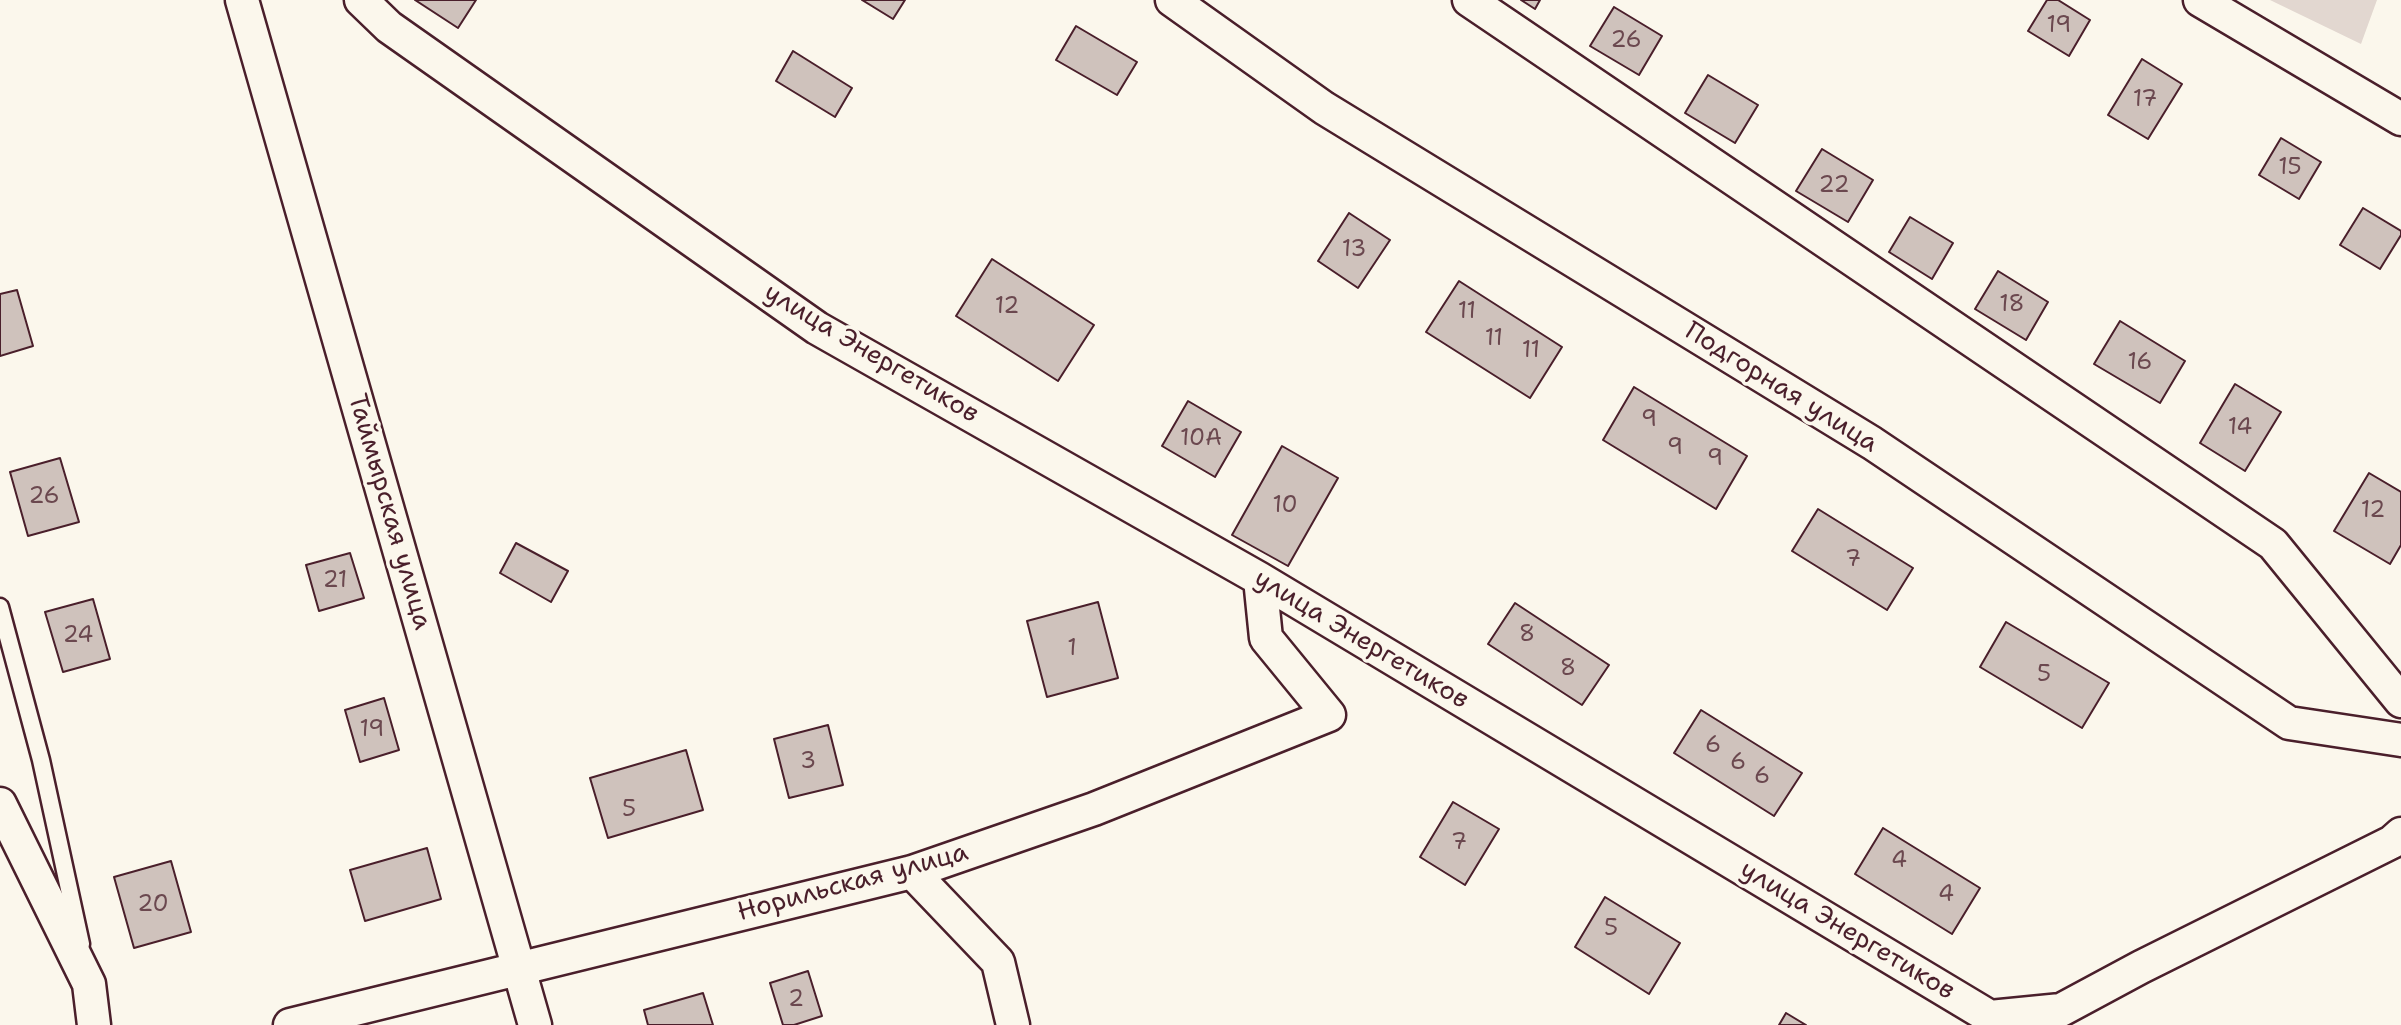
<!DOCTYPE html>
<meta charset="utf-8">
<style>
body{margin:0}
canvas{display:block;background:#fbf7ec}
</style>
<canvas width="2401" height="1025"></canvas>
<script>
const g = document.querySelector('canvas').getContext('2d');
g.lineJoin = 'round';
function paint(path, color) { g.fillStyle = color; g.fill(path, 'evenodd'); }
const shape = rows => new Path2D(rows.map(r => 'M' + r).join(''));
function strokePath(path, color, width, dash) { g.strokeStyle = color; g.lineWidth = width; g.lineCap = dash ? 'butt' : 'round'; g.setLineDash(dash || []); g.stroke(path); }
function drawText(font, color, halo, rows, align = 'center') {
  g.font = font + ' "Shantell Sans",sans-serif'; g.lineWidth = 7; g.setLineDash([]); g.textBaseline = 'middle'; g.strokeStyle = halo; g.fillStyle = color; for (const [text, x, y, turn = 0] of rows) {
    g.save(); g.translate(x, y); g.rotate((+turn || 0) * Math.PI / 180); g.textAlign = isNaN(turn) ? turn : align; if (halo) g.strokeText(text, 0, 0); g.fillText(text, 0, 0); g.restore();
  }
}
paint(shape([
 [2270,0,2377,0,2361,44]
]), '#e2d7d0');
const building = shape([
 [415,0,476,0,458,28,415,0],
 [862,0,905,0,893,19,862,0],
 [1521,0,1540,0,1535,9,1521,0],
 [2047,0,2058,0,2090,20,2069,56,2028,31,2047,0],
 [1614,7,1662,36,1639,75,1590,46,1614,7],
 [1076,26,1137,62,1117,95,1056,60,1076,26],
 [793,51,852,88,835,117,776,81,793,51],
 [2142,59,2182,84,2148,139,2108,115,2142,59],
 [1708,75,1758,105,1735,143,1685,113,1708,75],
 [2281,138,2321,162,2299,199,2259,175,2281,138],
 [1822,149,1873,180,1848,222,1796,191,1822,149],
 [2363,208,2401,231,2401,235,2380,269,2340,245,2363,208],
 [1349,213,1390,240,1358,288,1318,261,1349,213],
 [1910,217,1953,243,1932,279,1889,252,1910,217],
 [992,259,1094,325,1058,381,956,316,992,259],
 [1998,271,2048,302,2026,340,1975,309,1998,271],
 [1459,281,1562,347,1530,398,1426,332,1459,281],
 [17,290,33,346,0,356,0,294,17,290],
 [2120,321,2185,361,2160,403,2094,364,2120,321],
 [2235,384,2281,412,2245,471,2200,443,2235,384],
 [1634,387,1747,456,1716,509,1603,440,1634,387],
 [1188,401,1241,432,1215,477,1162,446,1188,401],
 [1282,446,1338,478,1288,566,1232,535,1282,446],
 [60,458,79,522,28,536,10,472,60,458],
 [2369,473,2401,492,2401,545,2390,564,2334,531,2369,473],
 [1818,509,1913,568,1887,610,1792,551,1818,509],
 [516,543,568,571,551,602,500,573,516,543],
 [350,553,364,598,319,611,306,565,350,553],
 [93,599,110,659,63,672,45,612,93,599],
 [1098,602,1118,678,1047,697,1027,621,1098,602],
 [1515,603,1609,665,1582,705,1488,644,1515,603],
 [2006,622,2109,683,2082,728,1980,667,2006,622],
 [384,698,399,750,360,762,345,710,384,698],
 [1701,710,1802,773,1774,816,1674,753,1701,710],
 [828,725,843,785,789,798,774,739,828,725],
 [686,750,703,810,608,838,590,778,686,750],
 [1453,802,1499,829,1465,885,1420,857,1453,802],
 [1883,828,1980,888,1952,934,1855,874,1883,828],
 [427,848,441,899,365,921,350,870,427,848],
 [171,861,191,932,134,948,114,877,171,861],
 [1605,897,1680,943,1649,994,1575,947,1605,897],
 [808,971,822,1016,794,1025,783,1025,770,983,808,971],
 [703,993,713,1025,648,1025,644,1010,703,993],
 [1786,1013,1806,1025,1779,1025,1786,1013]
]);
paint(building, '#cfc2bc');
strokePath(building, '#4a1f2b', 2);
const lane = shape([
 [0,607,41,760,81,944]
]);
const street = shape([
 [242,0,535,1025],
 [361,0,389,27,817,328,1260,579,1990,1017,2061,1010,2141,967,2392,842,2401,834],
 [1172,0,1324,108,1872,443,2289,723,2401,740],
 [1469,0,2273,544,2401,701],
 [2200,0,2401,119],
 [0,804,89,984,94,1025],
 [912,872,998,962,1013,1025],
 [290,1025,912,872,1094,809,1329,715,1266,638,1260,579]
]);
strokePath(lane, '#4a1f2b', 21);
strokePath(street, '#4a1f2b', 37);
strokePath(lane, '#fbf7ec', 16);
strokePath(street, '#fbf7ec', 32);
drawText('23px', '#6b484f', null, [
 ["19",2059,26],
 ["26",1626,41],
 ["17",2145,100],
 ["15",2290,168],
 ["22",1834,186],
 ["13",1354,250],
 ["18",2012,305],
 ["12",1007,307],
 ["11",1467,312],
 ["11",1494,339],
 ["11",1531,351],
 ["16",2140,363],
 ["9",1649,420],
 ["14",2240,428],
 ["10А",1201,439],
 ["9",1675,448],
 ["9",1715,459],
 ["26",44,497],
 ["10",1285,506],
 ["12",2373,511],
 ["7",1853,560],
 ["21",335,581],
 ["8",1527,635],
 ["24",78,636],
 ["1",1072,649],
 ["8",1568,669],
 ["5",2044,675],
 ["19",372,730],
 ["6",1713,746],
 ["3",808,762],
 ["6",1738,763],
 ["6",1762,777],
 ["5",629,810],
 ["7",1459,843],
 ["4",1899,861],
 ["4",1946,895],
 ["20",153,905],
 ["5",1611,929],
 ["2",796,1000]
]);
drawText('26px', '#4a1f2b', '#fbf7ec', [
 ["улица Энергетиков",871,354,31],
 ["Подгорная улица",1781,388,32],
 ["Таймырская улица",389,512,74],
 ["улица Энергетиков",1361,640,31],
 ["Норильская улица",853,883,-15],
 ["улица Энергетиков",1847,931,31]
]);
</script>
